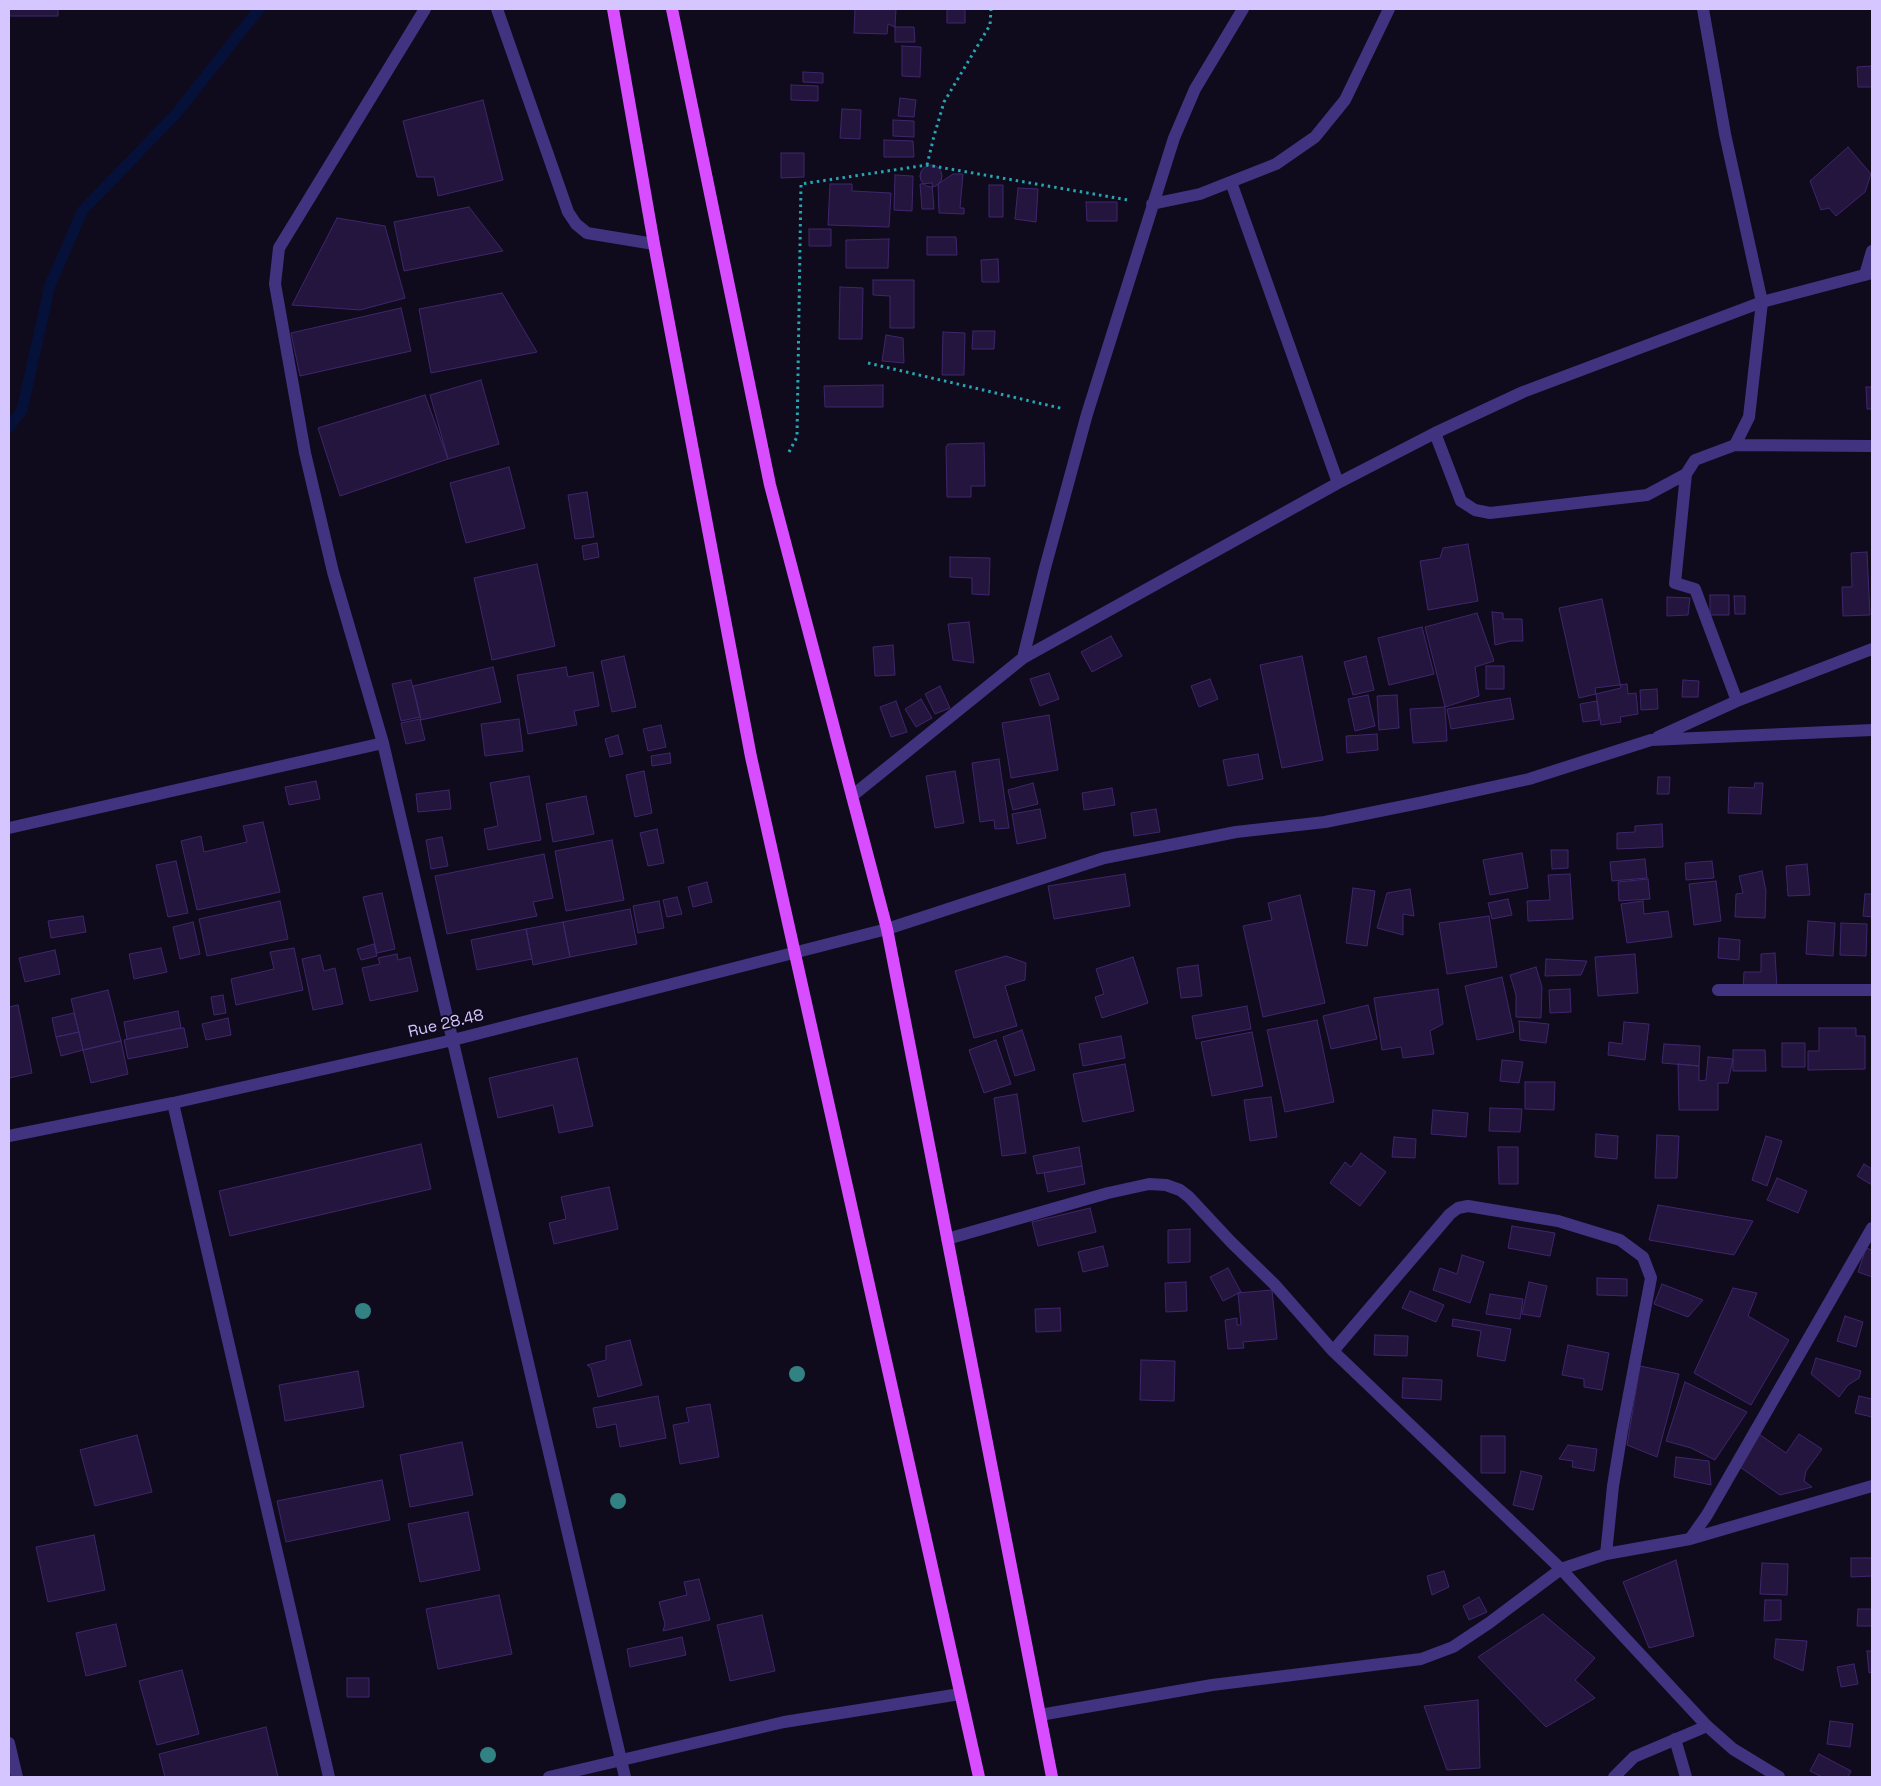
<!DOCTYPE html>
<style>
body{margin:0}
#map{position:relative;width:1881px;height:1786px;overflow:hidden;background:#100a1d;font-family:"Space Grotesk",sans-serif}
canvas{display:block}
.frame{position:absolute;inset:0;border:10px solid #d6c6ff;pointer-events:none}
</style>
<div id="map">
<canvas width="1881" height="1786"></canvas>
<div class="frame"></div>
</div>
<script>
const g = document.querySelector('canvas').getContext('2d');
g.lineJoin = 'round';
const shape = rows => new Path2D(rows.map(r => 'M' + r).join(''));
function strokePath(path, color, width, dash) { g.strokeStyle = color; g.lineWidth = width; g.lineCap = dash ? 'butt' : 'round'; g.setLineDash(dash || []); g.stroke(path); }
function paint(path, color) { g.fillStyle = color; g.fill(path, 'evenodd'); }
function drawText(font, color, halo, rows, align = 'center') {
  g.font = font + ' "Space Grotesk",sans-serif'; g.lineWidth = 4; g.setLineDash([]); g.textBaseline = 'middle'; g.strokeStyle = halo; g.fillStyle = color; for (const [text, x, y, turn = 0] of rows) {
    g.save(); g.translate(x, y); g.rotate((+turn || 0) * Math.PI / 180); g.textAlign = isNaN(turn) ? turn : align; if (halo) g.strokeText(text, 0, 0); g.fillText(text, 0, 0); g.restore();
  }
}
strokePath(shape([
 [9,427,22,410,50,285,83,210,175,115,259,9]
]), '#06113a', 11);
const building = shape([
 [9,9,58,9,58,16,9,16,9,9],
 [855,9,896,9,895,27,888,24,887,34,854,33,855,9],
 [947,9,965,9,965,23,947,23,947,9],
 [895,27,914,27,915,42,895,42,895,27],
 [902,46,921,47,920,77,902,76,902,46],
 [1872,66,1872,87,1858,87,1857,67,1872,66],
 [803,72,823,73,823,83,803,82,803,72],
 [791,85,818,86,818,101,791,100,791,85],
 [900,98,916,100,914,117,898,116,900,98],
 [483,100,503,180,438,196,434,177,417,177,403,121,483,100],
 [842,109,861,110,860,139,840,138,842,109],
 [893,120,914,121,914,137,893,136,893,120],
 [884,140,913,141,914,157,884,157,884,140],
 [1848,147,1871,174,1865,192,1836,216,1829,208,1821,210,1810,181,1848,147],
 [781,153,804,153,804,177,781,178,781,153],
 '920 176a11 11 0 1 1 22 0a11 11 0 1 1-22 0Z',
 [953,174,963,174,960,208,964,208,964,214,939,213,938,184,953,174],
 [895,175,913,176,912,211,894,210,895,175],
 [932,183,934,209,922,209,920,184,932,183],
 [830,184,852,184,852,191,891,193,889,227,828,225,830,184],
 [989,185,1003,185,1003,217,989,217,989,185],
 [1018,188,1038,189,1036,222,1015,219,1018,188],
 [1086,202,1117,202,1117,221,1087,221,1086,202],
 [469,207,503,251,404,271,394,222,469,207],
 [337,218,385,226,405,298,360,310,292,305,337,218],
 [809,229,831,229,831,246,809,246,809,229],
 [927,237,956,237,957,255,927,255,927,237],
 [889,239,888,268,846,268,846,240,889,239],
 [998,259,999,282,982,282,981,260,998,259],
 [873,280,914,280,914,328,890,328,890,296,873,295,873,280],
 [840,287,863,288,862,339,839,339,840,287],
 [502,293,537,352,431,373,419,309,502,293],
 [401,308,411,351,300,376,291,333,401,308],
 [973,331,995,331,994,349,972,349,973,331],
 [943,332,965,333,964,375,942,375,943,332],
 [886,335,903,338,904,363,882,361,886,335],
 [481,380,499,444,448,459,430,395,481,380],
 [883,385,883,407,825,407,824,386,883,385],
 [1866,387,1872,387,1872,409,1867,409,1866,387],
 [425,395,448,459,340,496,318,428,425,395],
 [984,443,985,486,971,486,971,497,947,497,946,447,948,444,984,443],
 [509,467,525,528,466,543,450,483,509,467],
 [587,492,594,537,575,539,568,495,587,492],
 [597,543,599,557,584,560,582,546,597,543],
 [1468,544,1478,601,1428,610,1420,561,1440,558,1443,548,1468,544],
 [1867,552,1870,615,1843,616,1842,587,1852,587,1851,553,1867,552],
 [950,557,990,558,989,595,972,594,972,578,950,577,950,557],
 [537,564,555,646,492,660,474,578,537,564],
 [1710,595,1729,595,1729,615,1710,615,1710,595],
 [1734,596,1745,596,1745,614,1735,614,1734,596],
 [1667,597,1690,598,1688,615,1667,616,1667,597],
 [1602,599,1621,688,1579,698,1559,608,1602,599],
 [1492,612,1503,613,1503,619,1522,619,1523,641,1511,641,1495,645,1492,612],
 [1477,613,1494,661,1475,667,1479,696,1445,707,1425,627,1477,613],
 [969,622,974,663,953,660,948,624,969,622],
 [1422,627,1434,674,1389,685,1378,638,1422,627],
 [1111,636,1122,656,1092,672,1081,652,1111,636],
 [893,645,895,675,875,676,873,647,893,645],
 [624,656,636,707,612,712,601,661,624,656],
 [1302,656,1323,760,1282,768,1260,665,1302,656],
 [1366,656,1374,690,1353,695,1344,662,1366,656],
 [1486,666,1504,666,1504,689,1486,689,1486,666],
 [493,667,501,702,421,720,413,686,493,667],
 [566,667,568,677,593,672,599,706,574,711,577,725,528,734,517,675,566,667],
 [1049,673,1059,699,1040,706,1030,679,1049,673],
 [1210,679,1218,699,1199,707,1191,686,1210,679],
 [411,680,420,717,401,721,392,684,411,680],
 [1683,680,1699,681,1698,697,1682,697,1683,680],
 [1627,684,1628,694,1636,693,1638,714,1620,717,1621,722,1601,725,1595,688,1627,684],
 [940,686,950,708,935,714,925,694,940,686],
 [1657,689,1658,709,1641,710,1640,690,1657,689],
 [1368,695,1375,726,1355,731,1348,699,1368,695],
 [1397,695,1399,728,1379,730,1377,696,1397,695],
 [1510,698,1514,719,1451,729,1447,709,1510,698],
 [921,699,932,718,916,727,905,709,921,699],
 [896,701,907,732,891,737,880,707,896,701],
 [1597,701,1599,720,1583,722,1580,704,1597,701],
 [1445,707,1447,741,1413,743,1410,709,1445,707],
 [1049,715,1058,770,1011,778,1002,723,1049,715],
 [420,719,425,740,406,744,401,723,420,719],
 [519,719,523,751,485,756,481,724,519,719],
 [661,725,666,747,648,751,643,729,661,725],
 [1377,734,1378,750,1347,753,1346,736,1377,734],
 [618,735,623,754,610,757,605,739,618,735],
 [670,753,671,763,652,766,651,756,670,753],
 [1258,754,1263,779,1228,786,1223,760,1258,754],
 [999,759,1009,828,995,829,994,820,980,822,972,763,999,759],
 [644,771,652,813,635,817,626,775,644,771],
 [955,771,964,823,935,828,926,776,955,771],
 [529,776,541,840,488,850,484,829,498,826,490,783,529,776],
 [1658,777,1670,777,1669,794,1657,794,1658,777],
 [316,781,320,799,289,805,285,787,316,781],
 [1033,783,1038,804,1013,810,1008,790,1033,783],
 [1755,783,1763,783,1761,814,1728,813,1729,787,1754,788,1755,783],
 [1112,788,1115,805,1084,810,1082,793,1112,788],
 [449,790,451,809,418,812,416,794,449,790],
 [586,796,594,834,553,842,546,804,586,796],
 [1040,809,1046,838,1017,844,1012,814,1040,809],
 [1156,809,1160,832,1134,836,1131,813,1156,809],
 [263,822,280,892,197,910,181,841,201,836,204,852,247,842,243,826,263,822],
 [1662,824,1663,847,1617,849,1617,833,1635,832,1635,826,1662,824],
 [657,829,664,863,648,866,640,833,657,829],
 [442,837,448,866,431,869,426,840,442,837],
 [612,840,624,900,566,911,555,851,612,840],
 [1551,850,1568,850,1568,868,1552,869,1551,850],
 [1522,853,1528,888,1490,895,1483,860,1522,853],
 [544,854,553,898,533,902,537,916,447,934,435,876,544,854],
 [1645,859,1647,878,1612,881,1610,862,1645,859],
 [176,861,188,913,168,917,156,865,176,861],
 [1712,861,1714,878,1686,880,1685,863,1712,861],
 [1807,864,1810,895,1788,896,1786,866,1807,864],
 [1762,871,1766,891,1765,918,1735,917,1736,894,1743,893,1739,876,1762,871],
 [1125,874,1130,906,1054,919,1048,886,1125,874],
 [1570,874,1573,919,1528,921,1527,901,1550,900,1548,875,1570,874],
 [1648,879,1650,899,1619,901,1618,882,1648,879],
 [1716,881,1721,921,1694,925,1689,884,1716,881],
 [707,882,712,902,693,907,688,887,707,882],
 [1353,888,1375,891,1367,946,1346,943,1353,888],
 [1410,889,1414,916,1403,914,1403,935,1377,928,1387,893,1410,889],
 [382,893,395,949,377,953,363,897,382,893],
 [1865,894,1872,894,1872,917,1863,916,1865,894],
 [1300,895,1325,1003,1263,1017,1243,926,1272,920,1268,903,1300,895],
 [677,897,682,914,667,917,663,900,677,897],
 [1508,899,1512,915,1492,919,1488,903,1508,899],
 [280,901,288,939,207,956,199,919,280,901],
 [659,901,664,928,638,933,633,906,659,901],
 [1643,901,1644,914,1668,911,1672,937,1627,943,1621,904,1643,901],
 [630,909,637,944,570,957,563,922,630,909],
 [83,916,86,932,51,938,48,921,83,916],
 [1489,916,1497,967,1447,974,1439,923,1489,916],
 [1808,921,1835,923,1833,956,1806,954,1808,921],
 [193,922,200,954,180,959,173,927,193,922],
 [563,922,570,957,533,965,526,929,563,922],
 [1841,923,1867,924,1866,956,1840,955,1841,923],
 [526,929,532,959,477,970,471,940,526,929],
 [1719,938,1740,940,1739,960,1718,958,1719,938],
 [374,944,377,956,361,960,357,949,374,944],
 [161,948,167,972,134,979,129,954,161,948],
 [294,948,303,990,236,1005,231,979,274,969,270,952,294,948],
 [55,950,60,974,25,982,19,958,55,950],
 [1775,953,1777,989,1743,990,1744,972,1761,972,1761,954,1775,953],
 [397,954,398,960,410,957,418,991,370,1001,362,968,380,964,378,958,397,954],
 [1635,954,1638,993,1598,996,1595,957,1635,954],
 [320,955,324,971,335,968,343,1004,313,1010,302,959,320,955],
 [1006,956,1026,963,1025,980,1005,986,1017,1026,974,1038,955,971,1006,956],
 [1133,957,1148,1003,1102,1018,1095,997,1104,994,1096,969,1133,957],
 [1546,959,1587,961,1581,975,1545,976,1546,959],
 [1198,965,1202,996,1181,998,1177,968,1198,965],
 [1536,967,1542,987,1541,1018,1516,1017,1516,995,1510,975,1536,967],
 [1502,977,1514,1032,1477,1040,1465,986,1502,977],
 [1438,989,1443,1024,1430,1031,1434,1054,1403,1058,1401,1047,1382,1050,1374,998,1438,989],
 [1570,989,1571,1012,1550,1013,1549,990,1570,989],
 [108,990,121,1041,83,1050,71,999,108,990],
 [223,995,226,1013,214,1015,211,997,223,995],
 [18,1005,32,1073,9,1078,9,1007,18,1005],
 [1368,1005,1377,1039,1331,1049,1323,1016,1368,1005],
 [1247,1006,1251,1029,1196,1039,1192,1016,1247,1006],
 [178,1011,181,1028,127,1039,124,1022,178,1011],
 [74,1013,79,1032,56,1037,52,1018,74,1013],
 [228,1018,231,1035,206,1040,202,1024,228,1018],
 [1317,1020,1334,1102,1285,1112,1267,1030,1317,1020],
 [1519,1021,1549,1024,1546,1043,1520,1040,1519,1021],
 [1624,1022,1649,1024,1645,1060,1608,1055,1609,1042,1622,1044,1624,1022],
 [181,1028,184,1028,188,1047,128,1059,124,1040,181,1028],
 [1819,1028,1856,1028,1856,1036,1865,1036,1865,1069,1808,1070,1808,1051,1819,1051,1819,1028],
 [1022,1030,1035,1070,1015,1076,1003,1037,1022,1030],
 [79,1032,83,1050,61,1056,56,1037,79,1032],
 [1252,1032,1263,1086,1212,1096,1201,1042,1252,1032],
 [1121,1036,1125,1058,1083,1066,1079,1044,1121,1036],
 [996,1040,1011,1084,984,1093,969,1050,996,1040],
 [121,1041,128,1074,91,1083,83,1050,121,1041],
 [1782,1043,1805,1043,1805,1067,1782,1067,1782,1043],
 [1664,1044,1700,1046,1699,1066,1662,1063,1664,1044],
 [1733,1050,1765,1050,1766,1071,1733,1071,1733,1050],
 [1708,1057,1733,1059,1728,1083,1718,1083,1718,1110,1679,1110,1678,1064,1699,1066,1699,1081,1706,1080,1708,1057],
 [577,1058,593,1126,559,1133,553,1105,498,1118,489,1078,577,1058],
 [1502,1060,1523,1062,1519,1083,1500,1081,1502,1060],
 [1125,1064,1134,1111,1083,1122,1073,1074,1125,1064],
 [1525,1082,1555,1082,1554,1110,1525,1109,1525,1082],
 [1017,1094,1026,1153,1002,1156,994,1098,1017,1094],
 [1271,1097,1277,1137,1250,1141,1244,1100,1271,1097],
 [1490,1108,1522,1109,1520,1132,1489,1131,1490,1108],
 [1433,1110,1468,1113,1466,1137,1431,1134,1433,1110],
 [1596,1134,1618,1136,1617,1159,1595,1157,1596,1134],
 [1657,1135,1679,1136,1677,1178,1655,1178,1657,1135],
 [1766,1136,1782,1141,1767,1186,1752,1180,1766,1136],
 [1394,1137,1416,1139,1415,1158,1392,1157,1394,1137],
 [421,1144,431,1189,230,1236,219,1191,421,1144],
 [1079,1147,1082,1166,1037,1174,1033,1156,1079,1147],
 [1498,1147,1518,1147,1518,1184,1499,1184,1498,1147],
 [1361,1153,1386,1172,1360,1206,1330,1183,1345,1162,1351,1167,1361,1153],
 [1864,1164,1872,1169,1872,1185,1857,1176,1864,1164],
 [1082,1166,1085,1184,1048,1192,1044,1173,1082,1166],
 [1777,1178,1807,1191,1798,1213,1767,1200,1777,1178],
 [609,1187,618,1229,554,1244,549,1223,566,1219,561,1197,609,1187],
 [1658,1205,1753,1221,1734,1255,1649,1240,1658,1205],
 [1090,1208,1096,1232,1038,1246,1032,1222,1090,1208],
 [1512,1226,1555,1233,1550,1256,1508,1248,1512,1226],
 [1190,1229,1190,1262,1168,1263,1168,1230,1190,1229],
 [1103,1246,1108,1266,1083,1272,1078,1252,1103,1246],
 [1866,1248,1872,1250,1872,1277,1858,1272,1866,1248],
 [1462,1255,1484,1262,1470,1303,1433,1290,1440,1268,1457,1274,1462,1255],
 [1228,1268,1241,1292,1223,1301,1210,1277,1228,1268],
 [1597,1278,1627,1279,1627,1296,1597,1295,1597,1278],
 [1186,1282,1187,1311,1166,1312,1165,1283,1186,1282],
 [1529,1282,1547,1286,1540,1317,1522,1314,1529,1282],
 [1662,1284,1703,1300,1688,1317,1654,1304,1662,1284],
 [1733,1288,1757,1293,1748,1316,1789,1340,1751,1405,1694,1373,1733,1288],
 [1272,1290,1277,1339,1243,1342,1244,1348,1228,1349,1225,1320,1237,1318,1237,1325,1241,1325,1238,1293,1272,1290],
 [1410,1291,1444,1305,1436,1322,1402,1308,1410,1291],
 [1490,1294,1523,1299,1520,1319,1486,1314,1490,1294],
 [1060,1308,1061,1331,1036,1332,1035,1309,1060,1308],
 [1845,1316,1863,1322,1856,1347,1837,1341,1845,1316],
 [1453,1319,1511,1329,1505,1361,1477,1356,1481,1331,1452,1326,1453,1319],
 [1375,1335,1408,1336,1407,1356,1374,1355,1375,1335],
 [630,1340,642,1385,598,1397,591,1368,587,1365,606,1360,606,1346,630,1340],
 [1568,1345,1609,1353,1602,1390,1584,1387,1584,1379,1562,1375,1568,1345],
 [1816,1358,1861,1371,1859,1378,1848,1385,1839,1397,1811,1374,1816,1358],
 [1141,1360,1175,1361,1174,1401,1140,1400,1141,1360],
 [1640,1366,1679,1374,1657,1457,1627,1445,1640,1366],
 [358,1371,364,1407,285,1421,279,1385,358,1371],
 [1403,1378,1442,1380,1441,1400,1402,1398,1403,1378],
 [1685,1382,1747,1412,1715,1460,1691,1448,1666,1441,1685,1382],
 [658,1396,666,1438,620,1447,616,1424,597,1428,593,1408,658,1396],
 [1859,1396,1872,1399,1872,1417,1855,1413,1859,1396],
 [710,1404,719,1457,680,1464,673,1425,689,1422,686,1408,710,1404],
 [1759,1434,1786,1453,1799,1434,1822,1449,1806,1471,1804,1481,1812,1487,1780,1495,1737,1465,1759,1434],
 [137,1435,152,1492,95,1506,80,1450,137,1435],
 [1481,1436,1505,1436,1505,1473,1481,1473,1481,1436],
 [462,1442,473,1495,410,1507,400,1455,462,1442],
 [1568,1445,1597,1449,1594,1471,1572,1467,1573,1461,1559,1459,1568,1445],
 [1676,1457,1709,1461,1711,1485,1674,1477,1676,1457],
 [1521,1471,1542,1476,1533,1510,1513,1505,1521,1471],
 [382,1480,390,1520,286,1542,277,1501,382,1480],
 [468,1512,480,1570,420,1582,408,1524,468,1512],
 [94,1535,105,1590,48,1602,36,1547,94,1535],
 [1851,1558,1872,1558,1872,1576,1851,1577,1851,1558],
 [1676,1560,1694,1636,1649,1648,1623,1582,1676,1560],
 [1762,1563,1788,1564,1787,1595,1760,1594,1762,1563],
 [1444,1571,1449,1587,1432,1595,1427,1576,1444,1571],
 [699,1579,710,1620,663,1631,665,1624,659,1602,687,1595,684,1582,699,1579],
 [499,1595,512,1654,438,1669,426,1609,499,1595],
 [1479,1597,1487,1612,1469,1620,1463,1606,1479,1597],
 [1765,1600,1781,1600,1781,1620,1764,1621,1765,1600],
 [1858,1609,1872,1609,1872,1626,1857,1626,1858,1609],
 [1543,1614,1595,1658,1575,1680,1595,1698,1546,1727,1478,1657,1543,1614],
 [762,1615,775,1671,730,1681,717,1625,762,1615],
 [116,1624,126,1666,86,1676,76,1633,116,1624],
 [682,1637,686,1655,630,1667,627,1649,682,1637],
 [1776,1639,1807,1641,1803,1671,1774,1658,1776,1639],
 [1867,1651,1872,1651,1872,1672,1869,1673,1867,1651],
 [1854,1664,1858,1684,1841,1687,1837,1667,1854,1664],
 [182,1670,199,1734,157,1745,139,1681,182,1670],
 [347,1678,369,1678,369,1697,347,1697,347,1678],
 [1478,1700,1480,1768,1447,1770,1424,1706,1478,1700],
 [1830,1721,1853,1724,1850,1747,1827,1744,1830,1721],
 [266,1727,278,1777,165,1777,159,1754,266,1727],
 [1819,1754,1851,1771,1848,1777,1822,1777,1810,1771,1819,1754]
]);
paint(building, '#24153f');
strokePath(building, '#3f266c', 1);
strokePath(shape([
 [927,165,934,136,944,102,990,25,991,9],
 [868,363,1064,409],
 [789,452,797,437,801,184,927,165,1128,200]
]), '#26a6b3', 3, [2.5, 4]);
strokePath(shape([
 [425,9,279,248,275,284,305,453,333,572,383,743,625,1777],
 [497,9,568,212,576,224,587,233,654,244],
 [1703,9,1725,134,1762,302,1749,417,1735,445,1872,446],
 [1231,182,1338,483],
 [1152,204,1200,194,1276,164,1315,137,1345,100,1389,9],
 [1865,275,1872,251],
 [1435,433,1461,501,1475,510,1490,513,1647,495,1686,474,1695,460,1735,445],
 [1686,474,1675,583,1695,589,1737,701],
 [1023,658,1045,568,1087,414,1174,138,1195,89,1243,9],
 [1658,737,1737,701,1872,649],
 [852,796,1023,658,1338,483,1435,433,1523,392,1762,302,1872,273],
 [9,828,383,743],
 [1718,990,1872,990],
 [173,1103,329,1777],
 [9,1136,173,1103,453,1040,887,929,1104,858,1236,832,1325,822,1424,802,1529,779,1651,740,1872,730],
 [947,1239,1108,1193,1149,1184,1166,1185,1180,1190,1189,1197,1231,1242,1275,1285,1333,1351,1561,1569,1707,1726,1733,1749,1779,1777],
 [1333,1351,1450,1214,1458,1208,1468,1206,1558,1221,1620,1240,1643,1257,1651,1278,1622,1431,1613,1486,1606,1554],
 [1690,1539,1707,1515,1872,1228],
 [1040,1715,1212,1685,1421,1659,1453,1647,1489,1623,1561,1569,1606,1554,1690,1539,1872,1486],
 [1675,1739,1686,1777],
 [9,1743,17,1777],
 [549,1777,784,1722,960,1694],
 [1614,1777,1634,1757,1707,1726]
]), '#41337f', 12);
strokePath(shape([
 [613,9,654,244,751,757,979,1777],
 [672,9,770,485,887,929,1052,1777]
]), '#d84dff', 12);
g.fillStyle = '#328283';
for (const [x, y] of [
 [363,1311],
 [797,1374],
 [618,1501],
 [488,1755]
]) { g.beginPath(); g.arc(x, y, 8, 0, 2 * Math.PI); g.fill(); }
drawText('16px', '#d6c6ff', '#100a1d', [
 ["Rue 28.48",446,1024,-13]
]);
</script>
